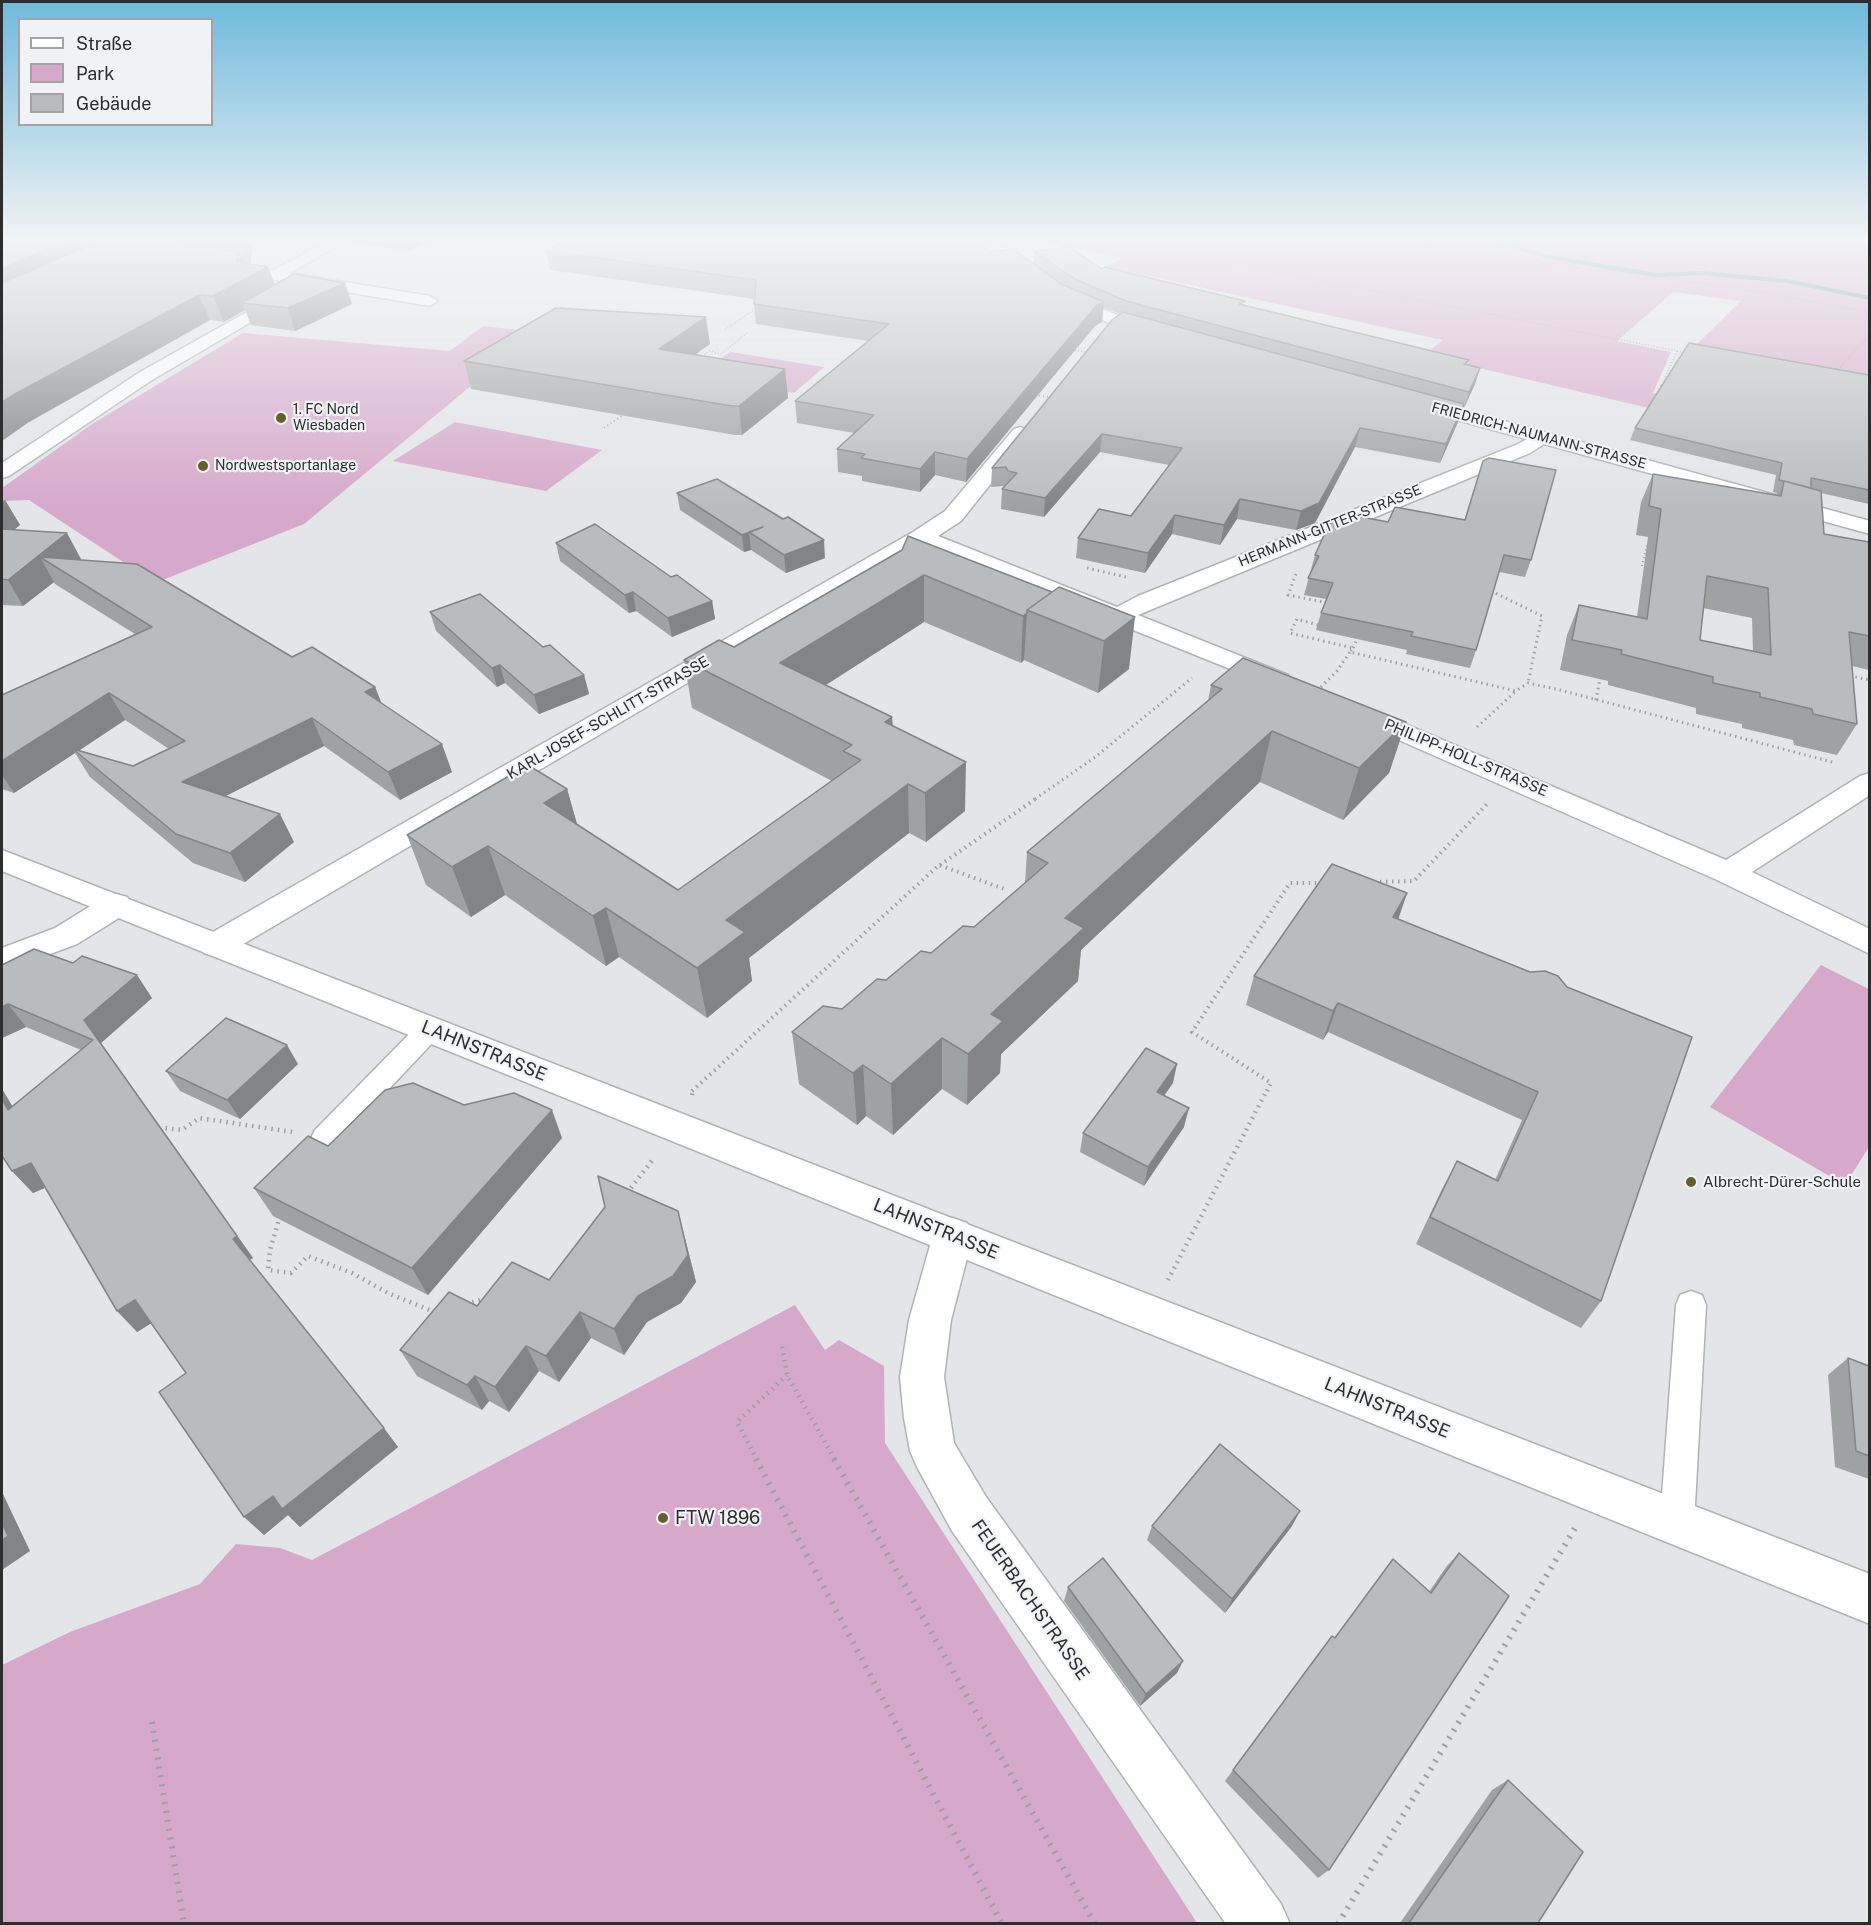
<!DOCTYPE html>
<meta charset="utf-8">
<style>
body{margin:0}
#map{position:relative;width:1871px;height:1925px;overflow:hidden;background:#e3e5e8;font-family:"Public Sans",sans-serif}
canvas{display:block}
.frame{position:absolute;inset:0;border:3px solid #2d2d2e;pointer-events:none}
.legend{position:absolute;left:18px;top:18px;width:195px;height:108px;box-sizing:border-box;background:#f1f2f5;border:2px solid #a3a3a5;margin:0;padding:8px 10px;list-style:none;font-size:18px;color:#2d2d2e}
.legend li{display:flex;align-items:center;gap:12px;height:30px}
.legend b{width:30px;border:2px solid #a3a3a5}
</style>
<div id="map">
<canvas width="1871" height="1925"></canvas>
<div class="frame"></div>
<ul class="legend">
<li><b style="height:8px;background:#fff"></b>Straße</li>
<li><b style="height:16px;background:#d6a8ca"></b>Park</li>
<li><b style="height:16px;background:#b9bcbe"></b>Gebäude</li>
</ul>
</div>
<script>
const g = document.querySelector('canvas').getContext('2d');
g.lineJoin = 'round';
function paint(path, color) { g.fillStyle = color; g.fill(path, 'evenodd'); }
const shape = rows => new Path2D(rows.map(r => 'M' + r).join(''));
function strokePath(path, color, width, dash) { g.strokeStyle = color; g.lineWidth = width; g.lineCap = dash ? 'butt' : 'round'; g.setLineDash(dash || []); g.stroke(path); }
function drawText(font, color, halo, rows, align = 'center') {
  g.font = font + ' "Public Sans",sans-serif'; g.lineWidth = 4.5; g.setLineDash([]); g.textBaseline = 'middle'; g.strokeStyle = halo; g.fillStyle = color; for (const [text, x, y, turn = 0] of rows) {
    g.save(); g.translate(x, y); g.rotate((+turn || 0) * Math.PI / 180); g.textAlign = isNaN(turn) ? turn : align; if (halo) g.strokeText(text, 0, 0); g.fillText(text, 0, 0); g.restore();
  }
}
paint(shape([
 [1024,239,1829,239,1869,245,1869,380,1691,350,1741,301,1673,292,1617,341,1671,352,1653,393,1869,442,1869,460,1424,355,1443,340,1107,267,1121,258],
 [483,326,545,333,506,357,304,524,155,583,29,500,2,501,2,488,92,424,243,333,450,351],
 [730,352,824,367,794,393,696,376],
 [455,422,602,450,546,491,393,461],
 [1821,965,1869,989,1869,1147,1845,1185,1710,1107],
 [795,1305,825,1350,839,1340,884,1366,885,1443,1197,1923,2,1923,2,1665,70,1632,200,1584,236,1544,280,1548,312,1560]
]), '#d6a8ca');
paint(shape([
 [1475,239,1484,239,1550,255,1658,273,1702,271,1787,279,1870,296,1870,300,1787,283,1702,275,1658,277,1622,272,1550,259,1475,239]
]), '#4c949a');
const lane = shape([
 [430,1019,439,1022,443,1029,439,1036,335,1146,325,1149,315,1146,311,1138,315,1130,421,1022,430,1019],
 [1691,1291,1702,1295,1706,1305,1694,1523,1689,1535,1677,1540,1665,1535,1660,1523,1676,1305,1680,1295,1691,1291]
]);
const street = shape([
 [333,239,350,239,290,273,430,296,438,301,430,306,227,272,219,267,227,262,273,270,333,239],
 [286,290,294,295,292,298,152,380,9,476,2,478,2,463,140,372,286,290],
 [1021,427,1031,433,1028,437,961,521,938,536,1117,607,1138,596,1516,445,1536,434,1543,432,1553,438,1530,453,1138,615,1288,675,1292,680,1288,685,1279,688,1270,685,922,545,228,953,216,957,204,953,200,945,204,937,913,532,945,511,1014,429,1021,427],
 [1360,705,1726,860,1860,776,1870,773,1870,795,1752,872,1870,929,1870,954,1717,880,1351,719,1347,713,1351,707,1360,705],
 [116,894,127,897,132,905,127,913,77,944,2,972,2,948,55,928,105,897,116,894],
 [953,1218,967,1223,973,1235,951,1320,944,1377,954,1443,986,1497,1281,1904,1290,1924,1226,1924,952,1531,917,1467,910,1451,904,1418,900,1377,909,1320,933,1235,939,1223,953,1218]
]);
const secondary = shape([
 [977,239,993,239,1073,296,1124,318,1162,327,1164,331,1156,336,1112,324,1061,302,977,239],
 [1417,397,1870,521,1870,534,1410,407,1408,403,1410,399,1417,397],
 [2,850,1870,1574,1870,1624,2,871,2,850]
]);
strokePath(lane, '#b0b2b5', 3);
strokePath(street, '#b0b2b5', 3);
strokePath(secondary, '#b0b2b5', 3);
strokePath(shape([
 [1106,239,1688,353],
 [1383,239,1482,256,1725,286,1870,312],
 [1509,239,1584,255,1702,265,1725,286],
 [1839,239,1870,243],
 [1702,265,1735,239],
 [725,330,758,307],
 [1072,350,1086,352],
 [699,358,709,351,721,354,747,333],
 [1836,372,1870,334],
 [1662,385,1677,351]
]), '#9e9fa2', 1.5, [1, 2]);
strokePath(shape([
 [1035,395,1049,397],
 [1656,397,1662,383],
 [604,428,626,413],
 [1642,566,1647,545]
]), '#9e9fa2', 2, [1, 3]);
strokePath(shape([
 [1087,568,1126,577],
 [1296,574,1288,595,1328,603],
 [1491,591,1542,616,1528,683],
 [1318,625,1297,619,1290,633,1353,648,1350,652,1516,691,1528,683,1556,689,1836,763],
 [1353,648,1358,637],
 [1850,676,1870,680],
 [1317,691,1337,671,1350,652],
 [1596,700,1600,679],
 [1477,727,1516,691],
 [1035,799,1094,758,1192,678]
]), '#9e9fa2', 3, [1.5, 4]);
strokePath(shape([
 [940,865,1037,798],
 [1374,882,1414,881,1487,804],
 [692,1091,939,865,1007,890],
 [1267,1091,1271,1083,1192,1032,1290,883,1322,883]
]), '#9e9fa2', 4, [1.5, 4.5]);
strokePath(shape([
 [692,1095,693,1090],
 [160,1131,164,1128,182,1130,199,1118,293,1132],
 [627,1193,654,1158],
 [280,1216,270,1250,268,1270,291,1273,308,1256,352,1273,390,1294,437,1313],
 [1168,1280,1267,1090],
 [466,1304,488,1298],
 [782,1347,787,1375,835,1460],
 [757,1460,737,1422,787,1375]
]), '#9e9fa2', 4.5, [1.5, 5]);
strokePath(shape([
 [756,1459,1002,1924],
 [834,1459,1095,1924],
 [152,1722,184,1924],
 [1338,1924,1575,1528]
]), '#9e9fa2', 6, [2, 7]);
paint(lane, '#fff');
paint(street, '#fff');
paint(secondary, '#fff');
paint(shape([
 [2,239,98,239,99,241,104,239,103,239,254,239,250,264,268,267,275,285,352,304,295,331,251,325,245,310,224,322,210,320,29,422],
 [348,239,432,239,409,251,349,242],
 [546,251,991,252,1034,264,1034,251,1480,368,1475,384,1464,408,1462,408,1458,422,1440,463,1355,447,1315,523,1296,530,1237,519,1220,545,1172,534,1145,573,1076,558,1078,538,1131,516,1169,465,1100,452,1044,517,1001,509,1002,489,1004,486,991,487,992,468,1120,314,1103,307,1102,322,1095,326,966,482,935,475,920,492,862,481,862,476,838,472,837,449,854,433,797,423,795,401,868,341,756,324,754,304,754,299,550,270],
 [710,344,695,355,785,369,788,398,742,435,735,435,471,389,464,361],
 [1869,375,1869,504,1821,493,1824,534,1869,542,1869,670,1852,666,1857,724,1837,755,1794,745,1793,740,1742,728,1742,724,1696,714,1696,708,1608,685,1608,681,1560,670,1567,635,1579,605,1637,617,1648,537,1636,535,1641,502,1653,474,1776,495,1777,493,1773,492,1776,475,1630,440,1635,428],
 [1703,608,1752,618,1753,651,1700,640],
 [677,493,825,558,786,573,751,550,744,552,680,510],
 [2,500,5,500,20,525,14,530,81,559,80,560,292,657,375,687,381,703,452,772,400,800,324,746,226,796,294,842,245,882,193,863,90,777,75,753,14,793,2,789,2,695,135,634,55,584,54,582,23,606,2,605],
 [125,720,169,749,133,766,79,750],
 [1351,515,1531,560,1525,577,1499,572,1476,650,1470,668,1406,654,1407,650,1316,630,1321,613,1326,599,1304,595,1315,555],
 [556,543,671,577,712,601,715,619,672,637,636,611,629,613,560,561],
 [902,550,1052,592,1059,587,1129,669,1098,693,1024,660,1021,663,924,622,826,685,892,717,893,726,965,811,926,842,909,833,749,958,752,981,707,1018,619,957,606,966,505,895,471,917,426,885,407,835,567,789,577,824,678,890,832,781,692,708,684,660,734,647],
 [430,612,543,647,584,675,589,694,539,714,505,683,497,687,436,631],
 [1211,685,1406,722,1389,773,1343,820,1260,782,1081,950,1078,981,1001,1054,1000,1073,967,1105,942,1089,893,1135,866,1116,857,1125,799,1084,792,1032,842,1009,931,953,974,927,1025,883,1027,852,1208,701],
 [1407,893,1398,919,1530,972,1601,1301,1581,1328,1416,1244,1442,1189,1457,1161,1495,1180,1522,1120,1328,1032,1323,1040,1246,1005,1254,976],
 [2,965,152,998,101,1043,253,1258,250,1260,398,1447,300,1527,288,1515,264,1535,186,1373,151,1323,137,1332,45,1188,33,1193,12,1171,2,1156,2,1089,12,1106,81,1050,26,1027,2,1038],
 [298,1064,240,1119,180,1091,166,1071],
 [1173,1083,1164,1096,1184,1127,1144,1186,1080,1152,1083,1133],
 [464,1105,562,1138,428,1295,273,1216,254,1188,328,1146],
 [685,1238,696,1282,681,1303,647,1322,624,1355,591,1338,559,1382,539,1371,509,1412,489,1401,482,1410,417,1376,400,1350,477,1306,549,1280],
 [1848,1358,1869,1366,1869,1479,1835,1467,1828,1375],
 [1152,1526,1292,1526,1225,1613,1147,1540],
 [1459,1553,1329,1870,1318,1878,1225,1781,1322,1649,1334,1638,1382,1574,1429,1592,1446,1567],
 [1068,1587,1177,1673,1140,1706,1064,1601],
 [1508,1780,1538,1923,1400,1923,1492,1790]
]), '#9fa2a3');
paint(shape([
 [69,239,98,239,104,252,2,300,2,269],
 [241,239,254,239,250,264],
 [406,239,432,239,409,251],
 [239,252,248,277,268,267,277,292,242,303,245,310,224,322,213,296,237,262],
 [345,283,352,304,295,331,288,308],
 [199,295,210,320,29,422,2,441,2,402,15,394],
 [1104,302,1102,322,1095,326,966,482,967,459,1097,305],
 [706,317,710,344,663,377,659,349],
 [1480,368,1475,384,1464,408,1469,392],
 [785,369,788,398,742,435,739,406],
 [1464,404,1458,422,1440,463,1446,444],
 [1360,428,1355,447,1315,523,1296,530,1301,511],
 [1102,434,1100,452,1044,517,1045,498],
 [935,452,935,475,920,492,920,469],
 [1240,499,1237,519,1220,545,1224,525],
 [5,500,20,525,2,539,2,503],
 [1175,515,1172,534,1145,573,1148,553],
 [749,532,751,550,744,552,742,535],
 [67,533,81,559,65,573,40,557,54,582,23,606,8,580],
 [824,540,825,558,786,573,784,555],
 [924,575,924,622,785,711,780,663],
 [633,592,636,611,629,613,625,595],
 [712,601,715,619,672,637,668,618],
 [1027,613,1024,660,1021,663,1023,616],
 [1135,617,1129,669,1098,693,1104,641],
 [500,665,505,683,497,687,492,668],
 [584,675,589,694,539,714,534,695],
 [375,687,386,714,365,692],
 [109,693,125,720,77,752,73,749,75,753,14,793,2,775,2,761],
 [892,717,894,766,885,722],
 [312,718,324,746,198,810,182,782],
 [1406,722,1389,773,1343,820,1359,768],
 [1272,731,1260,782,1081,950,1078,981,1001,1054,1000,1073,967,1105,968,1054,991,1014,1065,918],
 [442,744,452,772,400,800,388,772],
 [966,762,965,811,926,842,925,793],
 [908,784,909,833,749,958,752,981,707,1018,697,968,726,920],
 [567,789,581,838,544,803],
 [280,814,294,842,245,882,230,853],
 [488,846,505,895,471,917,452,867],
 [1407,893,1397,923,1393,917],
 [606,908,619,957,606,966,593,916],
 [137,975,152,998,101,1043,253,1258,249,1260,233,1239,84,1020],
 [1338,1003,1328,1032,1323,1040,1333,1011],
 [8,1004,26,1027,2,1038,2,1007],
 [942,1038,942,1089,893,1135,891,1084],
 [287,1045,298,1064,240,1119,227,1100],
 [1177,1064,1173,1083,1153,1111,1157,1092],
 [863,1065,866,1116,857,1125,853,1073],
 [2,1089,28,1132,8,1110,2,1099],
 [1189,1108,1184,1127,1144,1186,1148,1167],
 [552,1110,562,1138,428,1295,412,1268],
 [31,1163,51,1185,33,1193,12,1171],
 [678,1211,696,1282,681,1303,647,1322,624,1355,614,1329,638,1296],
 [135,1300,155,1321,137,1332,117,1311],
 [580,1312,591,1338,559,1382,546,1356],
 [526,1346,539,1371,509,1412,495,1387],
 [475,1376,489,1401,482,1410,467,1385],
 [384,1428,398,1447,300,1527,288,1515,264,1535,244,1517,273,1496],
 [2,1492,30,1551,2,1570],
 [1300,1511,1292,1526,1225,1613,1232,1599],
 [1183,1661,1177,1673,1140,1706,1146,1694]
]), '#828485');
const building = shape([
 [2,239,69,239,2,269,2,239],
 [104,239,157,239,239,252,237,262,268,267,213,296,199,295,15,394,2,402,2,283,104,239],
 [570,239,967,239,991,252,1013,249,1061,284,1104,302,1097,305,967,459,935,452,920,469,861,458,865,454,837,449,874,415,795,401,889,324,754,304,756,280,546,251,570,239],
 [1069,247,1102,269,1105,267,1245,301,1239,304,1469,360,1464,364,1480,368,1469,392,1126,301,1075,279,1034,251,1069,247],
 [294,274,345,283,288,308,242,303,294,274],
 [556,308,706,317,659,349,785,369,739,406,732,406,464,361,556,308],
 [1123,312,1464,404,1446,444,1360,428,1319,503,1301,511,1240,499,1224,525,1175,515,1148,553,1078,538,1099,509,1131,516,1182,448,1102,434,1045,498,1002,489,1017,473,1008,471,1006,467,992,468,1112,320,1123,312],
 [1689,343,1869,375,1869,490,1811,478,1811,488,1784,481,1783,481,1779,480,1782,463,1635,428,1689,343],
 [1489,458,1556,470,1531,560,1504,555,1476,650,1411,636,1413,632,1321,613,1333,583,1308,578,1319,556,1315,555,1329,524,1351,515,1388,522,1395,507,1465,520,1483,461,1489,458],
 [1653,474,1781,496,1784,481,1821,491,1824,534,1869,542,1869,636,1849,632,1857,724,1813,714,1812,709,1760,697,1760,693,1713,683,1713,677,1621,654,1622,650,1572,640,1579,605,1647,619,1661,509,1649,506,1653,474],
 [1707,576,1768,588,1771,655,1700,640,1707,576],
 [717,479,783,519,788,517,824,540,784,555,749,532,763,527,742,535,677,493,717,479],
 [595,524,671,577,677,575,712,601,668,618,633,592,625,595,556,543,595,524],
 [2,529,67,533,8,580,2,579,2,529],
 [908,536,1052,592,1027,610,1027,613,1023,616,924,575,780,663,892,717,885,722,966,762,925,793,908,784,726,920,745,932,697,968,606,908,593,916,488,846,452,867,407,835,528,765,567,789,544,803,678,890,861,760,843,751,852,745,684,660,719,640,734,647,902,550,908,536],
 [40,557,137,564,292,657,312,647,375,687,365,692,442,744,388,772,312,718,182,782,280,814,230,853,176,834,73,749,133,766,185,741,109,693,2,761,2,695,152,627,40,557],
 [1059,587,1135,617,1104,641,1027,610,1059,587],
 [480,594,543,647,550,645,584,675,534,695,500,665,492,668,430,612,480,594],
 [1243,658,1406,722,1359,768,1272,731,1065,918,1084,928,991,1014,1003,1021,968,1054,942,1038,891,1084,863,1065,853,1073,792,1032,823,1006,842,1009,877,979,886,980,921,951,931,953,963,926,974,927,1048,863,1027,852,1222,689,1211,685,1243,658],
 [1332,864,1407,893,1393,917,1530,972,1545,971,1558,976,1567,987,1692,1037,1601,1301,1430,1217,1457,1161,1498,1181,1538,1092,1338,1003,1333,1011,1254,976,1332,864],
 [34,949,73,963,82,956,137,975,84,1020,237,1236,233,1239,384,1428,282,1509,273,1496,244,1517,159,1392,186,1373,135,1300,117,1311,31,1163,12,1171,2,1156,2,1099,8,1110,93,1040,8,1004,2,1007,2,965,34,949],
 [226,1018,287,1045,227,1100,166,1071,226,1018],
 [1146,1048,1177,1064,1157,1092,1189,1108,1148,1167,1083,1133,1146,1048],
 [413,1083,464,1105,514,1093,552,1110,412,1268,254,1188,308,1136,328,1146,385,1090,413,1083],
 [598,1176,678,1211,688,1255,673,1276,638,1296,614,1329,580,1312,546,1356,526,1346,495,1387,475,1376,467,1385,400,1350,449,1292,477,1306,512,1262,549,1280,605,1207,598,1176],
 [1848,1358,1869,1366,1869,1456,1856,1451,1848,1358],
 [1220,1444,1300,1511,1232,1599,1152,1526,1220,1444],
 [2,1523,8,1536,2,1540,2,1523],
 [1459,1553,1509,1596,1329,1870,1233,1770,1332,1636,1335,1638,1393,1559,1431,1593,1459,1553],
 [1103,1558,1183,1661,1146,1694,1068,1587,1103,1558],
 [1508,1780,1583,1852,1538,1923,1409,1923,1508,1780]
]);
paint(building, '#b9bcbe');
strokePath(building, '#828485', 1.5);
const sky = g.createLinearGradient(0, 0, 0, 508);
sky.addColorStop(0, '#6fb9dc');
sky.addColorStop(0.47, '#f2f3f5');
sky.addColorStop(1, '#f2f3f500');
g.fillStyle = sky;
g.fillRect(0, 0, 1871, 508);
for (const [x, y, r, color] of [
 [281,418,6,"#645f2c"],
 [203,466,6,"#645f2c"],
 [1691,1182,6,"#645f2c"],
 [663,1518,6,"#645f2c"]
]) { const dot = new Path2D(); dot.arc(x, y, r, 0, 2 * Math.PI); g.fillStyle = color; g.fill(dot); strokePath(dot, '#f1f2f5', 2); }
drawText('14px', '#2d2d2e', '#f1f2f5', [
 ["1. FC Nord",293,410],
 ["Wiesbaden",293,426],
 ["Nordwestsportanlage",215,466]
], 'left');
drawText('14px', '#2d2d2e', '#f1f2f5', [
 ["FRIEDRICH-NAUMANN-STRASSE",1539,436,15],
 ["HERMANN-GITTER-STRASSE",1330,526,-22]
]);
drawText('15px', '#2d2d2e', '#f1f2f5', [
 ["KARL-JOSEF-SCHLITT-STRASSE",608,718,-30],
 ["PHILIPP-HOLL-STRASSE",1466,758,23]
]);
drawText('15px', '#2d2d2e', '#f1f2f5', [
 ["Albrecht-Dürer-Schule",1703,1182]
], 'left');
drawText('18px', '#2d2d2e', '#f1f2f5', [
 ["LAHNSTRASSE",484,1051,22],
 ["LAHNSTRASSE",936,1229,22],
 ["LAHNSTRASSE",1387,1408,22],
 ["FEUERBACHSTRASSE",1030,1600,55]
]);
drawText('18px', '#2d2d2e', '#f1f2f5', [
 ["FTW 1896",675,1518]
], 'left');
</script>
